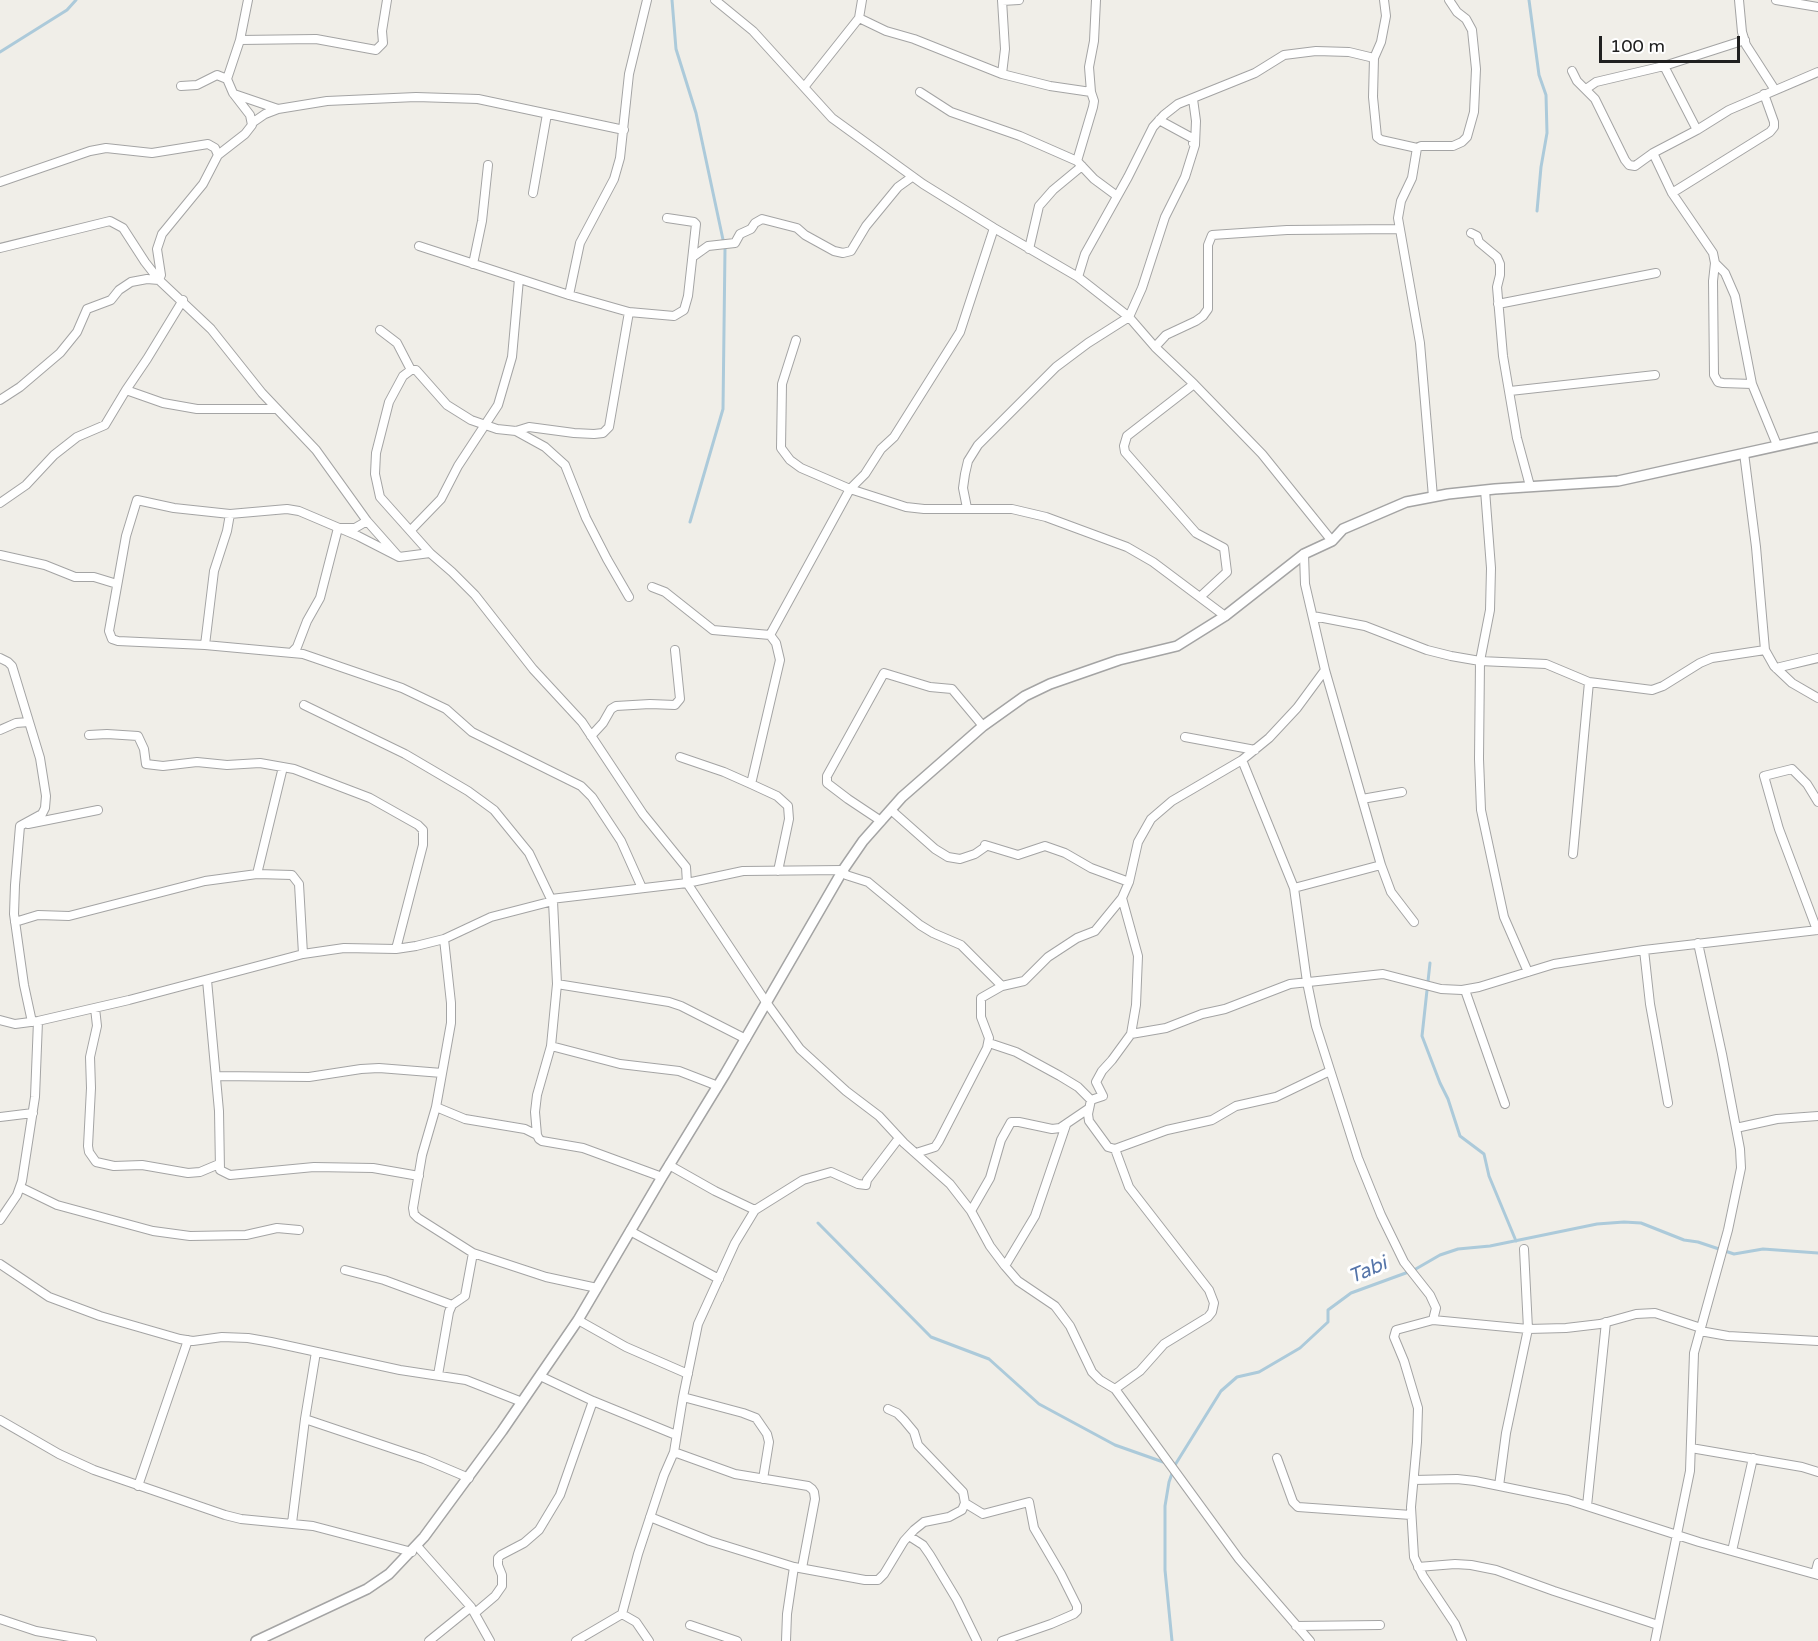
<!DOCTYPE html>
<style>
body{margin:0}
#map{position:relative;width:1818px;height:1641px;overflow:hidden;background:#f0eee8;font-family:"Varela Round",sans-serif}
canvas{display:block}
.scale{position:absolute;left:1599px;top:36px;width:141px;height:27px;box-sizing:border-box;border:3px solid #202020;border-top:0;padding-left:8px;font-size:18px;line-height:21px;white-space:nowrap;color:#202020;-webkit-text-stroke:4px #fff;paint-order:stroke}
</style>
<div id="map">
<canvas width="1818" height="1641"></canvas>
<div class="scale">100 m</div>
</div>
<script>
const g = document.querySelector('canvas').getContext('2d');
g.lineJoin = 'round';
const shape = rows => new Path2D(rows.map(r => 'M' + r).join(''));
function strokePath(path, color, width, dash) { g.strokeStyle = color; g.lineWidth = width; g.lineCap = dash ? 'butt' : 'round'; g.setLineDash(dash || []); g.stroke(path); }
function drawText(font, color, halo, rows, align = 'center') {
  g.font = font + ' "Varela Round",sans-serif'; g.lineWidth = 6; g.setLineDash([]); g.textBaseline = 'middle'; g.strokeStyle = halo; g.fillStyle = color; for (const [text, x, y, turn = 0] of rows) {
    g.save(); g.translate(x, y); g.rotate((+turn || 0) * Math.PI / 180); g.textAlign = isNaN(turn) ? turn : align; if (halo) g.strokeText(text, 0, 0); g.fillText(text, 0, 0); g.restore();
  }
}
strokePath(shape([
 [672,0,676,49,696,113,725,249,723,409,690,522],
 [1529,0,1539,75,1546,95,1547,133,1541,167,1537,211],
 [0,52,67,10,76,0],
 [1430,963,1422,1036,1440,1083,1448,1099,1460,1136,1484,1154,1489,1176,1516,1241],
 [818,1223,931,1337,989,1359,1039,1404,1115,1445,1166,1463],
 [1172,1641,1165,1570,1165,1506,1169,1482,1175,1465,1221,1391,1237,1377,1259,1372,1300,1348,1328,1322,1328,1310,1351,1293,1414,1270,1440,1255,1458,1249,1490,1246,1597,1224,1624,1222,1641,1223,1684,1240,1698,1242,1734,1254,1763,1249,1818,1253]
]), '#accada', 3);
const minor = shape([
 [715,0,753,31,832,118,923,184,994,228,1078,277,1129,317,1155,347,1194,384,1262,454,1332,541],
 [1384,0,1386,16,1381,42,1374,58,1373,97,1377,137,1381,140,1417,148],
 [1739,0,1742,32,1746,45,1775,90],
 [1776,0,1818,7],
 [1002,1,1019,0],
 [859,18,862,0],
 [240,40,316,39,376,50,383,43,382,31,387,0],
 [1664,66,1697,130],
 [1572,71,1577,81,1595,99,1625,160,1629,165,1635,166,1653,153,1697,130,1729,110,1818,72],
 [1002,74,1005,49,1002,0],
 [227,79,233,93,250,115,252,125,245,134,218,155,203,184,162,234,157,249,161,275,159,280,211,329,262,393,316,450,367,521,398,556],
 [181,86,197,85,217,75,227,79,240,40,248,0],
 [805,86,859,18,886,31,914,39,1002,74,1050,86,1091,92,1094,101,1093,107,1077,161,1094,179,1117,196],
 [1586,89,1596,82,1664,66,1745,40],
 [920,92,951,112,1020,136,1077,161],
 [1091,92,1089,67,1094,41,1096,0],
 [234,94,278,109],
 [1159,120,1194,139,1193,143],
 [252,123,265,114,278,109,327,101,416,97,478,99,624,130],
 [1653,153,1672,193,1713,253,1715,263,1725,273,1735,296,1752,384,1777,445],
 [0,182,90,151,106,148,152,153,208,144,215,148,218,155],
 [533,193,547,114],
 [1672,193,1770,132,1774,127,1774,122,1764,94],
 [1471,233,1477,236,1479,242,1497,257,1500,264,1500,275,1497,287,1503,356,1517,438,1530,486],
 [419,246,569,295,629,312,674,316,684,310,688,296,696,224,694,222,667,218],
 [0,248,110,221,123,228,145,262,159,280,147,279,131,282,119,290,111,300,87,309,77,332,60,353,20,387,0,400],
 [1029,249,1039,206,1053,190,1082,166],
 [694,256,708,246,735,243,740,234,751,229,755,223,762,219,797,228,805,235,834,251,843,253,851,251,866,226,898,187,912,177],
 [1715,263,1713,281,1714,375,1718,382,1723,383,1752,384],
 [473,264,482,221,488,165],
 [1078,277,1085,254,1128,177,1153,127,1164,115,1178,104,1255,73,1284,55,1316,51,1349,52,1374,58],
 [569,295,580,243,614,179,620,158,629,74,647,0],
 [1498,304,1656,273],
 [380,330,397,343,411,370,416,370,447,405,471,420,497,429,516,431,529,427,574,433,594,434,603,433,609,427,629,312],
 [796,340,782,384,781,448,790,460,801,468,850,489,865,474,881,449,894,437,960,332,994,228],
 [1155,347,1166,335,1196,321,1203,316,1208,309,1208,245,1212,235,1287,230,1399,229],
 [411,370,403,376,389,402,376,453,375,474,380,497,430,553,452,572,475,595,533,669,582,722,643,814,686,867,687,883,766,1002,800,1049,846,1091,879,1116,904,1143,950,1184,971,1211,990,1246,1005,1266,1018,1281,1055,1306,1070,1326,1092,1372,1100,1380,1115,1389,1239,1559,1310,1641],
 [1194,384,1127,436,1124,446,1125,452,1196,533,1224,548,1227,572,1200,597],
 [126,390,147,359,183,300],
 [1510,391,1655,375],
 [516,431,545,447,565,465,586,518,607,559,629,597],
 [1744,453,1756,547,1765,650,1774,666,1792,683,1818,698],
 [1485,490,1491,568,1490,610,1480,661,1479,759,1481,810,1504,917,1528,972],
 [1433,497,1420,343,1398,218,1401,201,1412,178,1417,148,1421,146,1453,146,1462,142,1467,137,1474,112,1476,69,1472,30,1466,19,1457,12,1449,0],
 [0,503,26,485,54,455,77,437,105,425,126,390,163,403,197,409,276,409],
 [967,508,963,488,965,474,968,461,978,445,1056,367,1088,343,1129,317,1142,288,1165,217,1185,177,1195,145,1196,121,1193,99],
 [230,514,227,531,214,571,205,645,118,641,112,639,109,631,126,536,137,500,174,508,230,514,287,509,299,511,358,536,399,557,430,553],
 [411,530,441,499,458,466,498,405,512,357,519,279],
 [1304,554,1305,584,1325,670,1297,708,1269,738,1242,760,1294,888,1307,982,1316,1026,1358,1158,1381,1215,1404,1262,1430,1295,1436,1308,1433,1320,1396,1330,1394,1337,1404,1361,1418,1408,1417,1442,1411,1507,1414,1557,1423,1576,1455,1624,1462,1641],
 [0,555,45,565,75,577,94,577,117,584],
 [652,587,665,592,713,630,770,635],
 [1313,616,1365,626,1427,650,1451,656,1480,661,1546,664,1589,682,1652,690,1663,686,1700,663,1712,658,1765,650],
 [205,645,303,654,402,688,446,709,472,732,581,786,592,797,621,841,642,888],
 [292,652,297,647,307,621,320,598,338,528,355,528,367,521],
 [0,658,8,662,12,666,40,758,46,796,45,808,42,814,20,826,15,885,14,914,24,985,32,1022],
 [1776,668,1818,658],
 [304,705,405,754,468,791,494,810,529,853,551,899],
 [0,730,16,723,29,722],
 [89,735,107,734,138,736,144,749,146,764,163,766,197,762,227,765,260,763,294,769,370,798,418,825,423,830,423,845,396,949],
 [591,736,603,723,611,709,616,706,650,704,675,705,680,699,675,650],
 [1185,737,1255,750],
 [680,757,724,772,751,784,777,796,788,806,789,819,778,871],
 [751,784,780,660,776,643,770,635,850,489,906,507,924,509,1012,509,1046,517,1127,547,1153,562,1225,616],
 [1362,799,1402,792],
 [891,810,935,849,948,857,960,859,975,854,985,847,985,845,1018,855,1045,846,1065,853,1091,868,1129,882],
 [881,821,848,799,827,783,827,776,884,673,930,687,952,689,983,726],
 [28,824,98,810],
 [1573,854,1589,682],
 [1381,865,1391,892,1414,922],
 [257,874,283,767],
 [1294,888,1381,865,1325,670],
 [15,922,38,915,69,916,205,881,257,874,292,875,299,884,303,954],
 [1817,930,1779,829,1764,776,1792,769,1807,784,1818,802],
 [444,939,451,1003,451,1023,436,1107,422,1155,413,1208,414,1214,418,1218,473,1253,546,1277,597,1288],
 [1644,950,1650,1004,1668,1103],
 [207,980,219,1111,220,1170,230,1175,314,1167,373,1168,419,1176],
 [557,984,669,1002,681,1006,746,1039],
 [1465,990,1505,1104],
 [95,1008,97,1026,90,1057,91,1088,88,1146,89,1152,96,1162,114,1166,142,1165,188,1173,200,1172,219,1164],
 [0,1020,15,1024,38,1021,129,1000,303,954,344,948,396,949,416,946,444,939,491,917,553,901,551,899,687,883,743,871,843,870,846,875,868,882,920,925,933,933,961,945,1002,986],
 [1131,1034,1166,1028,1202,1014,1225,1009,1290,984,1383,974,1441,989,1462,990,1479,987,1554,964,1644,950,1818,930],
 [989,1043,1016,1052,1060,1076,1078,1087,1091,1100,1103,1096,1096,1082,1102,1071,1112,1060,1131,1034,1136,1005,1138,956,1122,898],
 [551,1046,557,984,553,901],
 [216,1076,309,1077,361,1069,379,1068,442,1073],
 [1091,1100,1088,1114,1089,1121,1108,1147,1115,1149,1167,1130,1212,1120,1236,1106,1276,1097,1330,1071],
 [436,1107,465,1119,525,1129,537,1135],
 [0,1117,33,1113],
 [1736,1128,1777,1119,1818,1116],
 [916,1153,935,1147,939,1141,987,1048,989,1038,981,1017,981,998,1002,986,1024,981,1048,957,1077,938,1095,931,1122,898,1129,882,1138,842,1151,819,1172,801,1242,760],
 [669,1165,715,1191,755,1210],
 [662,1177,583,1148,542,1141,539,1139,537,1135,535,1112,537,1095,551,1046,620,1064,679,1071,718,1086],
 [20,1187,57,1205,153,1231,190,1236,246,1235,277,1228,299,1230],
 [971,1211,990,1178,1001,1140,1011,1122,1019,1122,1052,1129,1060,1128,1088,1109],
 [0,1220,17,1195,22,1181,35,1097,38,1021],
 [630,1231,719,1279],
 [0,1264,49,1297,100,1316,180,1339,193,1341,222,1337,248,1338,271,1342,400,1370,466,1380,522,1402],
 [1005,1266,1035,1216,1066,1125],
 [345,1270,384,1280,452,1305],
 [578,1320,626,1347,688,1374],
 [1433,1320,1528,1329,1566,1328,1600,1324,1636,1314,1655,1313,1701,1328],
 [1700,1331,1728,1336,1818,1341],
 [438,1375,449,1312,452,1305,465,1296,473,1253],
 [540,1376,593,1401,676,1435],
 [1115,1389,1140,1371,1164,1344,1208,1317,1212,1312,1214,1303,1209,1290,1129,1187,1115,1149],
 [683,1397,743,1413,756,1418,767,1434,769,1442,763,1479],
 [305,1419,424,1459,469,1478],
 [0,1420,59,1454,94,1470,225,1515,241,1519,313,1526,412,1552],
 [1691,1448,1802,1467,1818,1472],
 [674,1452,735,1474,808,1486,812,1489,814,1492,815,1499,802,1568],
 [1277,1458,1293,1502,1298,1507,1411,1515],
 [1414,1480,1457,1479,1475,1481,1568,1500,1699,1542,1818,1575],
 [138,1486,188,1340],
 [1499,1486,1506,1433,1528,1329,1524,1249],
 [965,1503,983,1514,1029,1502,1034,1528,1061,1574,1077,1606,1077,1611,1074,1614,1051,1624,1002,1641],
 [1587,1506,1606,1322],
 [650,1517,710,1541,794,1567,865,1580,878,1580,884,1574,904,1541,914,1530,924,1522,949,1517,962,1510,965,1503,963,1492,918,1445,914,1432,904,1420,897,1413,888,1409],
 [292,1523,305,1419,316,1352],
 [909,1536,923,1545,930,1555,957,1600,977,1641],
 [417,1546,471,1607,490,1641],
 [1732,1551,1753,1458],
 [1418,1567,1455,1564,1471,1565,1496,1570,1554,1591,1658,1625],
 [1815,1574,1818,1563],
 [475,1613,495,1596,502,1586,502,1575,498,1565,498,1558,501,1555,524,1543,539,1530,560,1495,593,1401],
 [622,1614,638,1554,664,1475,674,1452,683,1397,698,1324,735,1243,755,1210,803,1180,831,1172,858,1184,866,1185,867,1180,899,1138],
 [0,1619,36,1631,92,1641],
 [690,1625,737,1641],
 [1296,1626,1380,1625],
 [429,1641,471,1607],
 [576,1641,622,1614,636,1622,649,1641],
 [786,1641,787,1614,794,1567],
 [1655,1641,1690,1471,1694,1353,1728,1230,1741,1168,1740,1149,1722,1054,1698,943]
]);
const tertiary = shape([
 [256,1641,367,1589,389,1574,424,1537,502,1431,578,1320,662,1177,725,1074,843,870,863,841,902,797,983,726,1025,696,1050,684,1119,660,1177,646,1225,616,1304,554,1332,541,1343,529,1406,502,1448,494,1495,489,1618,481,1818,437]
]);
strokePath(minor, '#a4a4a4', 10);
strokePath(tertiary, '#a4a4a4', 12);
strokePath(minor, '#fff', 8);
strokePath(tertiary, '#fff', 9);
drawText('italic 20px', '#5474a9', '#fff', [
 ["Tabi",1368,1271,-23]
]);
</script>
